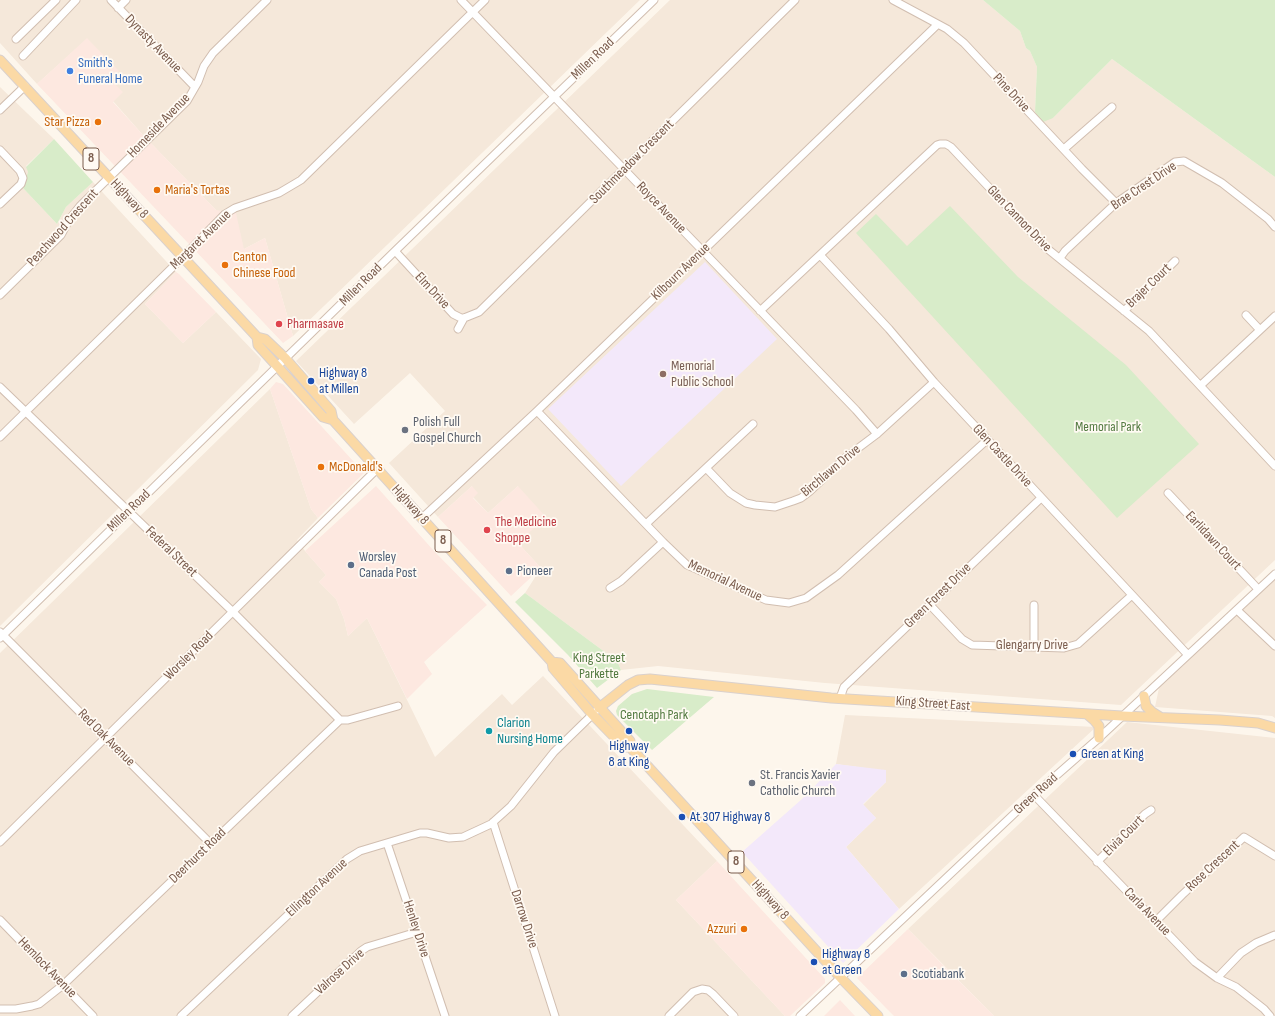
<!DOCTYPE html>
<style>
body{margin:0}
canvas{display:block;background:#fdf6ec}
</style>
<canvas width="1275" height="1016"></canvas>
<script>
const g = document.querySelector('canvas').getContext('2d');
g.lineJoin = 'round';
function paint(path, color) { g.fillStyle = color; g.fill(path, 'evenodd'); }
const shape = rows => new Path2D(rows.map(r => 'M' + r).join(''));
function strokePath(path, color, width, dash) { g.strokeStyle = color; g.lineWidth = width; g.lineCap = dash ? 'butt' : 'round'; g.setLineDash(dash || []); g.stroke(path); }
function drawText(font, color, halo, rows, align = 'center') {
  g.font = font + ' "Sofia Sans Condensed",sans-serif'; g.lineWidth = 3.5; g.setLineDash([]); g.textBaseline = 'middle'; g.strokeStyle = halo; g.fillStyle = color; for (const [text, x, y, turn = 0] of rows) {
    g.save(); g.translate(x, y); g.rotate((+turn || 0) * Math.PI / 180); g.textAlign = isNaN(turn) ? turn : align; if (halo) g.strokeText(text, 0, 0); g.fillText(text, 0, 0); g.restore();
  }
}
paint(shape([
 [0,0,640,0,293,336,265,238,244,249,216,210,142,134,113,101,111,80,87,39,37,84,0,43],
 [670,0,983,0,1020,31,1026,48,1030,51,1037,67,1035,112,1053,118,1112,59,1275,177,1275,560,1121,705,825,683,658,666,621,670,617,661,525,593,541,568,518,543,518,486,488,513,473,497,472,486,438,517,389,463,445,411,410,373,354,424,296,361],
 [0,87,54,139,26,166,28,172,27,178,23,188,57,224,66,207,93,182,176,272,145,304,183,343,216,312,261,359,258,370,0,626],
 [270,389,311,509,318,518,297,540,305,551,326,575,319,582,336,599,344,619,348,636,367,618,435,757,502,694,512,705,543,676,717,861,676,900,785,1016,0,1016,0,653],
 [1275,580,1275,718,1272,716,1155,707,1159,688],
 [845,715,1096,727,899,909,846,847,876,818,863,805,886,782,886,771,836,764],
 [1127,722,1275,738,1275,1016,994,1016,908,929]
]), '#f5e8da');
paint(shape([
 [87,38,119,71,111,80,123,92,113,102,142,134,216,210,236,213,244,249,265,238,293,336,283,343,37,84],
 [176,272,179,274,216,312,183,343,145,304],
 [276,382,283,384,364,473,318,518,311,509,270,389],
 [376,486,434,551,487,605,424,662,432,674,407,699,367,618,348,636,344,619,336,599,319,582,326,575,305,551],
 [472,486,478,493,473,498,488,513,518,486,546,517,518,543,541,568,511,596,438,517],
 [717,861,825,979,825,983,790,1016,785,1016,676,900],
 [908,929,941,963,994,1016,894,1016,886,1008,857,978],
 [840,1000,855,1016,824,1016]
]), '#fde8e0');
paint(shape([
 [705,262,777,339,621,486,548,409],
 [836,764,886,770,886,782,863,804,876,818,846,847,899,909,843,963,742,852,802,799]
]), '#f3e8fa');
paint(shape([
 [983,0,1275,0,1275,177,1112,59,1053,118,1043,122,1035,112,1037,67,1030,51,1026,48,1020,31],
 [54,139,93,182,66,207,57,224,23,188,28,172,26,167],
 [950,206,1018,277,1126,365,1199,444,1117,518,856,233,876,214,907,246],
 [525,593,617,661,621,670,597,688,568,655,515,602],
 [647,689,714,697,652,750,617,715,616,711,618,706,632,694]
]), '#d8ecc9');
const minor = shape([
 [111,0,195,87],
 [461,0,856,410,877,434],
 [893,0,947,29,964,43,1082,169,1116,203],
 [118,8,126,0],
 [16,39,56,0],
 [23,56,76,0],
 [0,110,25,86],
 [1064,149,1112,107],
 [0,150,20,171,23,178,21,184,0,204],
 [395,251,453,314,461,318,464,318,479,312,795,0],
 [820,255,889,329,934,382,1188,655],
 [1060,258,1065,251,1116,203,1175,162,1184,161,1222,183,1268,219,1275,227],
 [0,295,61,235,69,220,80,206,187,101,198,82,204,66,213,53,267,0],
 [760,311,937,145,940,144,946,144,951,147,1044,246,1149,331,1275,466],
 [1124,311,1175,261],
 [1246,315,1260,330],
 [458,329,464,318],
 [1201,385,1275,316],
 [0,387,233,612,340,720],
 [537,411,663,542,687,565,766,600,789,603,806,598,838,575,987,440],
 [0,437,183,257,225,214,235,208,279,193,301,180,485,0],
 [706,468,730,493,746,503,755,505,775,507,793,501,801,498,809,492,845,458,877,434,934,382],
 [1168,493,1258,589],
 [422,518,537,411,937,25],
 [646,524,753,424],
 [610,588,621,581,663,542],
 [930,605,962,639,972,645,1064,648,1078,644,1132,595],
 [1237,610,1275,646],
 [0,632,211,844],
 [0,638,395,251,654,0],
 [1034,647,1034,605],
 [840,698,844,687,1041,498],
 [1034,795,1195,962,1217,978,1236,987,1264,1009,1270,1016],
 [493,822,555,1016],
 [0,842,377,469],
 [387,843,445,1016],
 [1097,862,1145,814,1151,810],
 [0,920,93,1016],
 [1156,921,1182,895,1244,837,1275,856],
 [1217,978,1241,953,1256,943,1275,935],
 [0,1009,16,1009,32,1006,39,1004,63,985,340,720,348,720,398,706],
 [181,1016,347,859,360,851,420,833,427,833,449,838,463,837,491,824,511,806,554,752,595,712],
 [292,1016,361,951,367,947,417,932],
 [669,1016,693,992,702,989,708,990,713,994,734,1016],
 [800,1016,1034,795,1099,738,1275,574]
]);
const major = shape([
 [0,60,257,337,258,345,323,417,333,420],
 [257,337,265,339,285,358,331,411,333,420,552,662,560,663,630,741,630,747,841,978,878,1016],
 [552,662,553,668,592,714,624,747,630,747],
 [1144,696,1146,706,1152,712,1160,717],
 [599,708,628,685,638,680,650,679,831,698,1122,716,1220,720,1258,723,1275,728],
 [1087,714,1094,720,1099,726,1099,738]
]);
strokePath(minor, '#d1beb0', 9);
strokePath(major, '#dad1cd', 11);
strokePath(minor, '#fff', 7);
strokePath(major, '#fbd9a5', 9);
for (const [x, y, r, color] of [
 [70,71,4,"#3f7fe0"],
 [98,122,4,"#e8710a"],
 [157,190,4,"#e8710a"],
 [225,265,4,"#e8710a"],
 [279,324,4,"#e0444e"],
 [663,374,4,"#8d6e63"],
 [311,381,4,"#1a4fb4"],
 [405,430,4,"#6b7280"],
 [321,467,4,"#e8710a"],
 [487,530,4,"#e0444e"],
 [351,565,4,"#5c6f8a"],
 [509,571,4,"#5c6f8a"],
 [489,731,4,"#0f9aa8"],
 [629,731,4,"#1a4fb4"],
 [1073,754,4,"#1a4fb4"],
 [752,783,4,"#6b7280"],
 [682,817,4,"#1a4fb4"],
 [744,929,4,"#e8710a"],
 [814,962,4,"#1a4fb4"],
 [904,974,4,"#5c6f8a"]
]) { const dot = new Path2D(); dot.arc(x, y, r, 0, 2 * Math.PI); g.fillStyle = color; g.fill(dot); strokePath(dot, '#fffaf3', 1.5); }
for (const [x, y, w] of [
 [91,159,16],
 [443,541,16],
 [736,862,16]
]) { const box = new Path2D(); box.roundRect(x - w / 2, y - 11, w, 22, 3); g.fillStyle = '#fffaf3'; g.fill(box); strokePath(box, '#7a5c4d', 1); }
drawText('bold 13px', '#7a5c4d', null, [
 ["8",91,159],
 ["8",443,541],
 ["8",736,862]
]);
drawText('14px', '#7a5c4d', '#fffaf3', [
 ["Dynasty Avenue",153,44,46],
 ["Millen Road",593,59,-44],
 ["Pine Drive",1011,93,47],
 ["Homeside Avenue",159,126,-46],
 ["Southmeadow Crescent",632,162,-45],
 ["Brae Crest Drive",1144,186,-34],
 ["Highway 8",129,199,47],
 ["Royce Avenue",661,208,46],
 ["Glen Cannon Drive",1019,219,46],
 ["Peachwood Crescent",63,228,-48],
 ["Margaret Avenue",201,240,-44],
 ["Kilbourn Avenue",681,272,-44],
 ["Millen Road",361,285,-45],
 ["Brajer Court",1149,286,-44],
 ["Elm Drive",432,291,47],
 ["Glen Castle Drive",1002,456,47],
 ["Birchlawn Drive",831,471,-40],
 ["Highway 8",410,505,48],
 ["Millen Road",129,511,-44],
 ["Earlidawn Court",1213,541,47],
 ["Federal Street",171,552,44],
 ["Memorial Avenue",725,581,25],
 ["Green Forest Drive",938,596,-44],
 ["Glengarry Drive",1032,645],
 ["Worsley Road",189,656,-45],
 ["King Street East",933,704,4],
 ["Red Oak Avenue",106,738,45],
 ["Green Road",1036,794,-42],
 ["Elvia Court",1124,836,-45],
 ["Deerhurst Road",198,856,-44],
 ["Rose Crescent",1213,866,-43],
 ["Ellington Avenue",317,888,-43],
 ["Highway 8",770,900,48],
 ["Carla Avenue",1147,912,46],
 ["Darrow Drive",524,919,72],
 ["Henley Drive",416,929,72],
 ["Hemlock Avenue",47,968,46],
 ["Valrose Drive",340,972,-42]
]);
drawText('14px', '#366cbe', '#fffaf3', [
 ["Smith's",78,63],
 ["Funeral Home",78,79]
], 'left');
drawText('14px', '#c56008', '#fffaf3', [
 ["Star Pizza",90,122,"right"],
 ["Maria's Tortas",165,190],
 ["Canton",233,257],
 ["Chinese Food",233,273],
 ["McDonald's",329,467],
 ["Azzuri",736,929,"right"]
], 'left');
drawText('14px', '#be3a42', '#fffaf3', [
 ["Pharmasave",287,324],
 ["The Medicine",495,522],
 ["Shoppe",495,538]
], 'left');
drawText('14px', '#785e54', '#fffaf3', [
 ["Memorial",671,366],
 ["Public School",671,382]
], 'left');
drawText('14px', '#164399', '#fffaf3', [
 ["Highway 8",319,373],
 ["at Millen",319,389],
 ["Highway",629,746,"center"],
 ["8 at King",629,762,"center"],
 ["Green at King",1081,754],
 ["At 307 Highway 8",690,817],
 ["Highway 8",822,954],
 ["at Green",822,970]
], 'left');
drawText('14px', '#5b616d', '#fffaf3', [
 ["Polish Full",413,422],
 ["Gospel Church",413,438],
 ["St. Francis Xavier",760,775],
 ["Catholic Church",760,791]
], 'left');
drawText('14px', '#537a41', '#fffaf3', [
 ["Memorial Park",1108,427],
 ["King Street",599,658],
 ["Parkette",599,674],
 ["Cenotaph Park",654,715]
]);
drawText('14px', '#4e5e75', '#fffaf3', [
 ["Worsley",359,557],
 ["Canada Post",359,573],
 ["Pioneer",517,571],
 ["Scotiabank",912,974]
], 'left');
drawText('14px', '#0d838f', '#fffaf3', [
 ["Clarion",497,723],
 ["Nursing Home",497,739]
], 'left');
</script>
